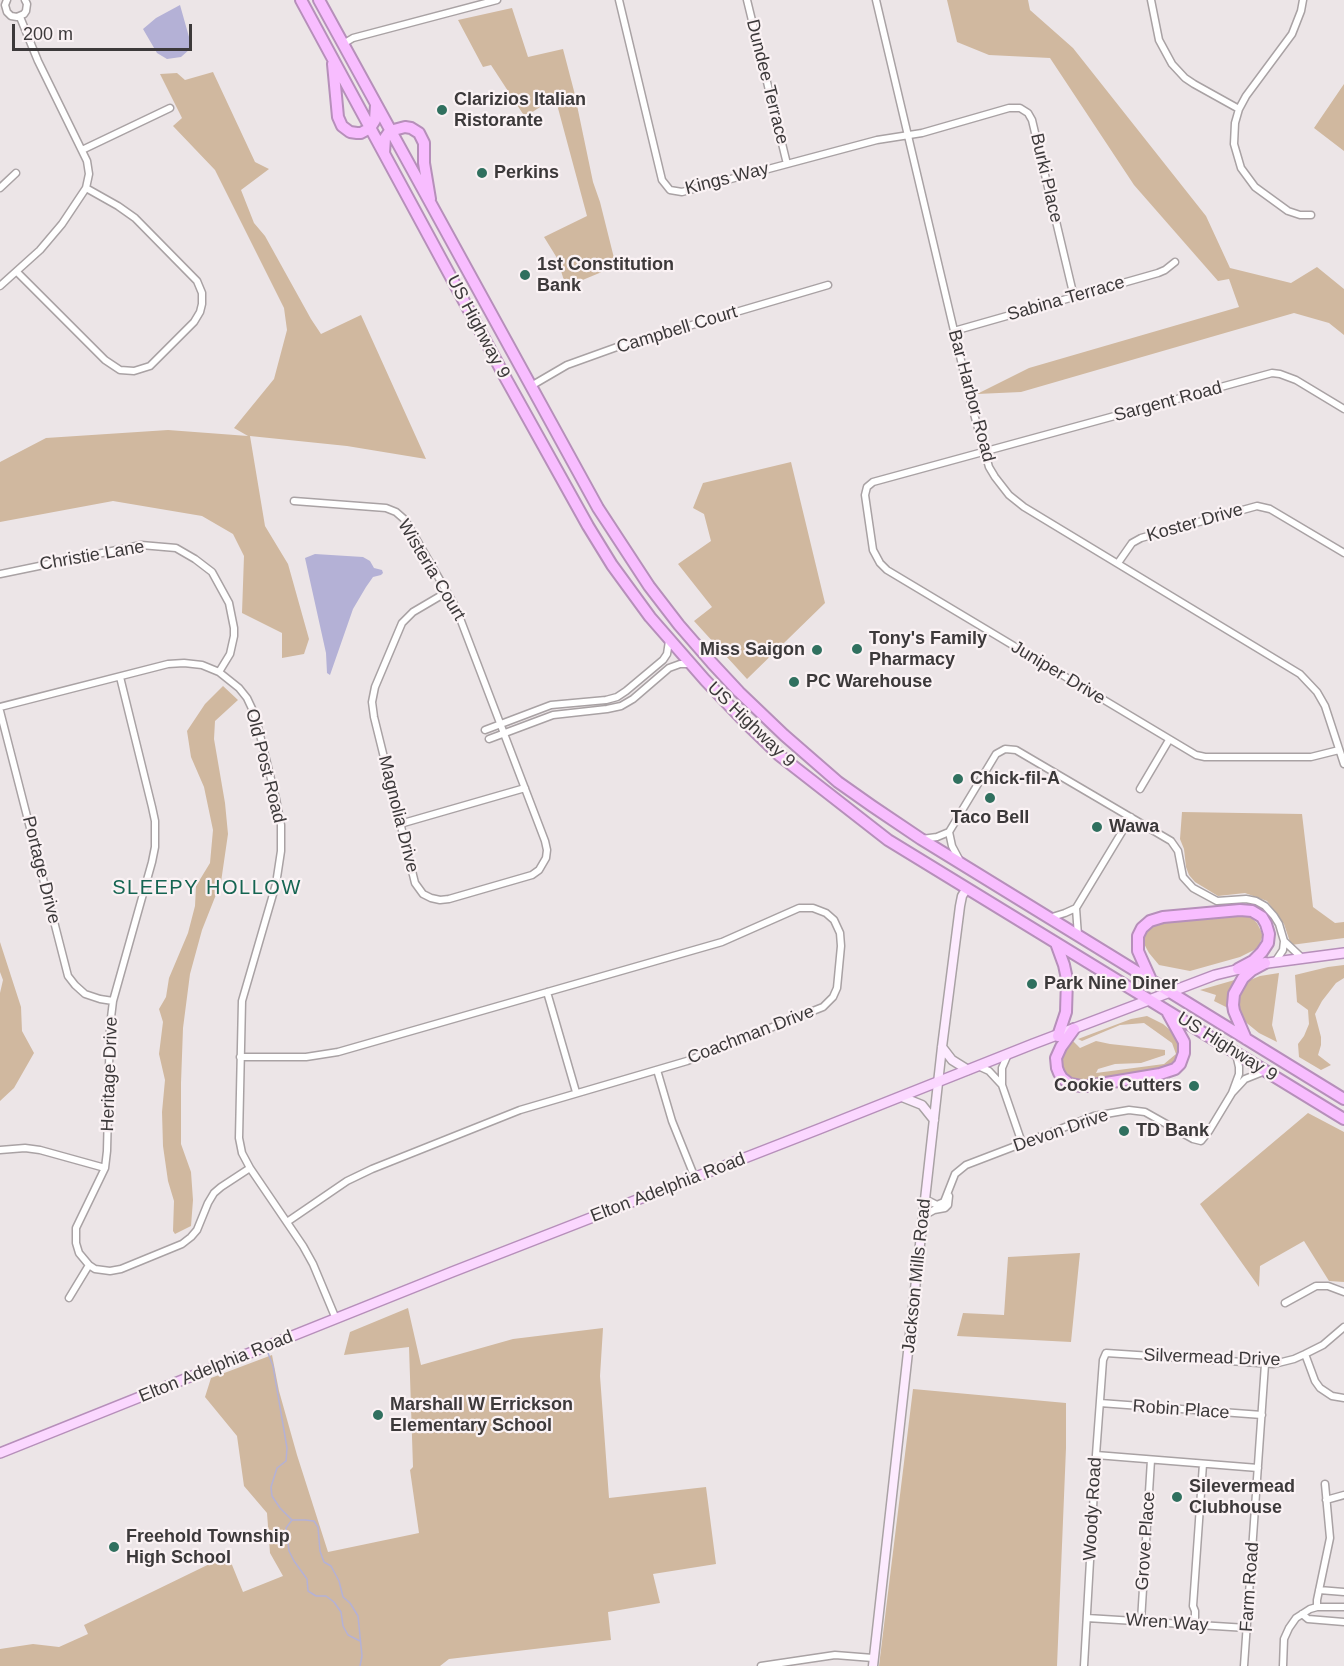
<!DOCTYPE html>
<style>
body{margin:0}
#map{position:relative;width:1344px;height:1666px;overflow:hidden;background:#ece5e7;font-family:Helvetica,sans-serif}
canvas{display:block}
.scale{position:absolute;left:12px;top:24px;width:180px;height:27px;box-sizing:border-box;border:3px solid #3c393a;border-top:0;padding-left:8px;font-size:18px;line-height:21px;white-space:nowrap;color:#3c393a;-webkit-text-stroke:4px #faf2f4;paint-order:stroke}
</style>
<div id="map">
<canvas width="1344" height="1666"></canvas>
<div class="scale">200 m</div>
</div>
<script>
const g = document.querySelector('canvas').getContext('2d');
g.lineJoin = 'round';
function paint(path, color) { g.fillStyle = color; g.fill(path, 'evenodd'); }
const shape = rows => new Path2D(rows.map(r => 'M' + r).join(''));
function strokePath(path, color, width, dash) { g.strokeStyle = color; g.lineWidth = width; g.lineCap = dash ? 'butt' : 'round'; g.setLineDash(dash || []); g.stroke(path); }
function drawText(font, color, halo, rows, align = 'center') {
  g.font = font + ' Helvetica,sans-serif'; g.lineWidth = 4.5; g.setLineDash([]); g.textBaseline = 'middle'; g.strokeStyle = halo; g.fillStyle = color; for (const [text, x, y, turn = 0] of rows) {
    g.save(); g.translate(x, y); g.rotate((+turn || 0) * Math.PI / 180); g.textAlign = isNaN(turn) ? turn : align; if (halo) g.strokeText(text, 0, 0); g.fillText(text, 0, 0); g.restore();
  }
}
paint(shape([
 [947,0,1028,0,1030,10,1073,48,1206,216,1230,268,1291,283,1317,267,1344,289,1344,335,1329,323,1294,313,1021,392,977,394,1029,368,1239,307,1229,279,1218,281,1134,185,1050,58,989,55,957,42],
 [512,8,528,57,563,49,574,91,593,182,600,202,616,266,566,287,557,258,544,237,587,216,555,97,528,115,523,114,491,65,483,67,458,20],
 [213,72,255,162,269,169,241,190,254,223,265,236,311,319,321,334,361,315,426,459,347,446,250,436,265,526,288,564,309,639,304,654,282,658,282,633,242,613,244,556,233,534,202,516,113,501,0,522,0,462,46,438,168,430,248,436,234,428,274,379,287,330,284,308,215,170,173,126,182,118,160,74,177,73,185,80],
 [1344,84,1344,151,1314,128],
 [791,462,825,603,747,679,694,621,712,607,678,564,711,541,704,514,693,508,703,483],
 [223,686,238,700,215,721,214,739,225,803,228,834,221,882,202,930,190,974,183,1028,181,1083,181,1144,191,1172,193,1200,191,1226,175,1234,173,1231,174,1201,168,1181,163,1146,162,1112,165,1080,159,1054,163,1022,159,1009,166,997,169,978,188,933,195,906,196,886,210,863,213,830,204,787,191,757,187,731,205,704],
 [1182,812,1302,814,1313,907,1335,923,1344,922,1344,938,1291,945,1284,924,1267,901,1245,893,1218,896,1195,882,1189,875,1186,867,1184,849,1180,839],
 [1247,913,1257,923,1263,935,1258,948,1240,957,1190,971,1159,965,1149,953,1142,940,1148,926,1157,922],
 [0,942,21,1007,22,1031,34,1053,14,1088,0,1101,0,993,3,980,0,972],
 [1344,965,1344,978,1336,983,1322,1001,1315,1014,1321,1037,1321,1045,1318,1055,1331,1065,1321,1070,1299,1057,1298,1044,1304,1036,1309,1024,1308,1010,1297,1002,1295,975,1328,967],
 [1279,973,1272,1025,1277,1042,1259,1033,1243,1020,1236,1005,1238,992,1245,982,1260,976],
 [1238,979,1231,987,1228,998,1228,1008,1214,1001,1216,995,1200,990],
 [1147,1016,1163,1024,1175,1034,1178,1042,1178,1058,1174,1064,1167,1069,1087,1082,1077,1082,1070,1078,1062,1069,1060,1060,1067,1045,1073,1041,1080,1048,1096,1041,1110,1044,1165,1050,1165,1055,1141,1063,1115,1064,1098,1069,1096,1073,1164,1064,1176,1054,1172,1043,1144,1023,1120,1025,1082,1041,1078,1039,1131,1019],
 [1308,1113,1344,1132,1344,1282,1329,1281,1304,1241,1260,1266,1259,1287,1200,1204],
 [1080,1253,1071,1342,957,1336,963,1313,1004,1315,1008,1257],
 [408,1308,421,1365,513,1339,603,1328,600,1376,609,1498,706,1487,716,1564,653,1574,660,1603,608,1612,611,1640,449,1659,440,1666,0,1666,0,1649,33,1644,59,1647,88,1634,84,1625,228,1555,243,1592,283,1576,270,1553,267,1513,244,1486,237,1436,205,1397,211,1378,272,1355,279,1391,297,1455,328,1552,419,1533,410,1470,413,1467,409,1347,344,1355,350,1332],
 [913,1389,1066,1403,1066,1448,1057,1666,879,1666]
]), '#d0b89f');
paint(shape([
 [180,5,191,44,190,49,181,57,167,59,157,53,143,29,156,18],
 [315,554,363,557,370,561,374,568,382,570,383,573,381,575,373,577,366,587,353,609,330,675,327,673,326,653,305,558]
]), '#b4b1d6');
strokePath(shape([
 [268,1353,273,1366,287,1448,286,1461,277,1468,271,1487,272,1496,280,1508,292,1520],
 [360,1641,348,1635,343,1626,341,1612,334,1602,326,1596,316,1596,308,1591,307,1579,294,1561,289,1551,286,1528,292,1520,305,1520,314,1521,318,1527,320,1551,324,1562,331,1566,339,1581,343,1597,350,1603,358,1616,362,1656,360,1666]
]), '#b4b1d6', 1.5);
const street = shape([
 [7,0,5,5,7,12,11,16,17,17,24,14,26,11,27,4,25,0],
 [619,0,662,180,670,190,682,192,877,140,922,133,1009,108,1020,108,1028,113,1032,120,1074,297],
 [747,0,787,164],
 [876,0,972,407,989,467,995,477,1009,495,1024,507,1300,674,1317,692,1325,706,1344,764],
 [1151,0,1159,40,1172,64,1185,78,1194,84,1239,109],
 [1303,0,1301,11,1292,34,1246,96,1239,109,1235,123,1234,144,1241,168,1255,187,1288,211,1300,215,1311,215],
 [343,44,353,38,497,0],
 [82,150,170,108],
 [0,188,16,173],
 [17,272,105,360,120,370,134,371,150,366,194,322,200,312,202,304,202,293,197,281,135,218,118,206,86,188],
 [0,286,40,250,62,224,86,188,89,174,87,161,38,61,20,17],
 [954,331,1158,273,1165,270,1175,262],
 [531,386,567,365,617,347,828,285],
 [294,501,386,508,396,512,404,519,407,523,455,606,458,613,545,841,547,850,546,858,539,870,532,875,449,899,440,900,431,898,423,894,415,883,374,717,372,702,375,687,402,623,413,612,447,592],
 [1118,563,1132,543,1141,538,1257,506,1270,509,1344,553],
 [0,574,141,545,176,548,195,559,212,572,229,603,234,628,234,636,230,654,219,672],
 [120,677,152,807,155,821,155,847,152,862,113,1001,110,1026,107,1151,105,1168,76,1228,76,1243,79,1253,89,1265,95,1269,110,1271,121,1269,182,1244,191,1237,197,1230,208,1203,214,1193,221,1187,250,1168],
 [0,707,168,664,184,663,202,665,219,672,239,688,247,698,255,715,276,799,281,825,281,851,276,884,242,1001,239,1138,242,1153,250,1168,303,1246,313,1264,336,1319],
 [0,711,68,976,75,985,85,994,100,999,113,1001],
 [485,730,551,705,606,700,617,697,626,691,663,660,667,654,669,641],
 [489,739,553,715,607,709,621,706,633,699,669,668,680,664,690,664],
 [1339,750,1311,757,1205,757,1196,755,887,570,880,563,873,550,865,495,867,487,873,482,1272,373,1280,374,1296,380,1344,409],
 [1140,789,1169,740],
 [400,824,525,788],
 [949,832,952,846,960,861],
 [922,839,937,837,949,832,996,754,1005,749,1016,750,1171,841,1178,851,1183,877,1193,888,1217,901,1246,899,1256,901,1265,906,1274,916,1279,924,1284,941,1302,958],
 [1049,918,1065,913,1076,908],
 [1078,936,1076,908,1131,817],
 [1275,962,1283,950,1284,941],
 [547,992,576,1092],
 [1008,1054,1002,1068,1002,1085,1022,1143],
 [240,1057,306,1057,338,1052,722,942,799,908,813,908,826,913,834,920,840,933,841,946,837,988,833,997,823,1007,687,1061,520,1110,372,1169,347,1181,287,1222],
 [978,1066,989,1071,1002,1085],
 [657,1070,672,1121,695,1178],
 [1232,1093,1245,1079,1265,1071],
 [0,1150,25,1148,40,1150,105,1168],
 [925,1199,937,1205,944,1202,955,1174,966,1165,1094,1116,1129,1110,1145,1112,1193,1139,1201,1141,1209,1131,1232,1093,1239,1074,1239,1067,1236,1054],
 [923,1216,934,1210,945,1208,948,1205,949,1196],
 [69,1298,89,1265],
 [1285,1303,1316,1286,1328,1286,1344,1292],
 [1305,1354,1315,1381,1320,1388,1332,1396,1344,1398],
 [1100,1403,1262,1415],
 [1096,1455,1258,1468],
 [1326,1500,1344,1495],
 [1319,1590,1344,1592],
 [1317,1607,1317,1600,1330,1538,1325,1484],
 [1302,1614,1308,1619,1344,1622],
 [1087,1618,1247,1628],
 [1141,1621,1151,1460],
 [1195,1625,1195,1611,1193,1606,1203,1464],
 [761,1666,835,1655,873,1658],
 [1084,1666,1096,1455,1103,1360,1106,1353,1274,1364,1294,1359,1305,1354,1323,1345,1344,1327],
 [1244,1666,1265,1364],
 [1283,1666,1284,1639,1289,1628,1296,1618,1310,1609,1317,1607,1344,1607]
]);
const secondary = shape([
 [942,1047,952,1060,968,1070],
 [902,1097,922,1105,934,1120],
 [873,1666,942,1047,960,906,962,896,967,888]
]);
const primary = shape([
 [1260,964,1344,953],
 [0,1453,452,1272,819,1129,1033,1044,1215,975,1244,968]
]);
const highway = shape([
 [301,0,505,377,588,526,612,565,650,617,705,680,745,722,779,755,888,840,1344,1119],
 [319,0,598,508,649,586,679,625,712,663,739,692,784,735,838,782,872,806,921,839,1344,1099],
 [333,64,338,117,342,126,350,132,357,133,361,133,370,128,375,120,376,105],
 [384,153,385,138,390,131,405,127,411,128,419,133,424,143,424,163,430,199],
 [1056,943,1064,965,1067,979,1066,1012,1058,1036],
 [1151,980,1138,951,1138,936,1142,928,1150,921,1163,917,1240,910,1252,911,1262,917,1266,924,1269,934,1268,943,1262,952,1253,961,1238,969],
 [1074,1029,1061,1047,1056,1058,1057,1068,1059,1073,1062,1078,1070,1084,1081,1086,1088,1086,1160,1074,1175,1069,1180,1064,1184,1053,1184,1042,1168,1013],
 [1246,1039,1234,1011,1233,1005,1234,994,1243,978,1252,970,1265,963]
]);
strokePath(street, '#a9a2a4', 9);
strokePath(secondary, '#a9a2a4', 11);
strokePath(primary, '#b68fba', 12);
strokePath(highway, '#b68fba', 14);
strokePath(street, '#fff', 6);
strokePath(secondary, '#fdebff', 8);
strokePath(primary, '#fbd7ff', 9);
strokePath(highway, '#f8bdff', 10);
for (const [x, y, r, color] of [
 [442,110,6,"#30705f"],
 [482,173,6,"#30705f"],
 [525,275,6,"#30705f"],
 [857,649,6,"#30705f"],
 [817,650,6,"#30705f"],
 [794,682,6,"#30705f"],
 [958,779,6,"#30705f"],
 [990,798,6,"#30705f"],
 [1097,827,6,"#30705f"],
 [1032,984,6,"#30705f"],
 [1194,1086,6,"#30705f"],
 [1124,1131,6,"#30705f"],
 [378,1415,6,"#30705f"],
 [1177,1497,6,"#30705f"],
 [114,1547,6,"#30705f"]
]) { const dot = new Path2D(); dot.arc(x, y, r, 0, 2 * Math.PI); g.fillStyle = color; g.fill(dot); strokePath(dot, '#faf2f4', 2); }
drawText('18px', '#3c393a', '#faf2f4', [
 ["Dundee Terrace",767,82,76],
 ["Burki Place",1046,178,77],
 ["Kings Way",727,179,-14],
 ["Sabina Terrace",1066,299,-16],
 ["US Highway 9",478,327,62],
 ["Campbell Court",677,330,-17],
 ["Bar Harbor Road",971,396,75],
 ["Sargent Road",1168,402,-15],
 ["Koster Drive",1195,523,-16],
 ["Christie Lane",92,556,-10],
 ["Wisteria Court",431,570,59],
 ["Juniper Drive",1058,673,31],
 ["US Highway 9",751,725,44],
 ["Old Post Road",265,766,76],
 ["Magnolia Drive",398,814,76],
 ["Portage Drive",41,870,76],
 ["Coachman Drive",751,1035,-21],
 ["US Highway 9",1227,1047,32],
 ["Heritage Drive",110,1074,-88],
 ["Devon Drive",1061,1131,-19],
 ["Elton Adelphia Road",668,1188,-21],
 ["Jackson Mills Road",917,1276,-84],
 ["Silvermead Drive",1212,1358,2],
 ["Elton Adelphia Road",216,1367,-22],
 ["Robin Place",1181,1410,4],
 ["Woody Road",1093,1509,-87],
 ["Grove Place",1146,1541,-86],
 ["Farm Road",1250,1587,-86],
 ["Wren Way",1167,1623,4]
]);
drawText('bold 18px', '#3c393a', '#faf2f4', [
 ["Clarizios Italian",454,100],
 ["Ristorante",454,121],
 ["Perkins",494,173],
 ["1st Constitution",537,265],
 ["Bank",537,286],
 ["Tony's Family",869,639],
 ["Pharmacy",869,660],
 ["Miss Saigon",805,650,"right"],
 ["PC Warehouse",806,682],
 ["Chick-fil-A",970,779],
 ["Taco Bell",990,818,"center"],
 ["Wawa",1109,827],
 ["Park Nine Diner",1044,984],
 ["Cookie Cutters",1182,1086,"right"],
 ["TD Bank",1136,1131],
 ["Marshall W Errickson",390,1405],
 ["Elementary School",390,1426],
 ["Silevermead",1189,1487],
 ["Clubhouse",1189,1508],
 ["Freehold Township",126,1537],
 ["High School",126,1558]
], 'left');
g.letterSpacing = '1.5px';
drawText('20px', '#156552', '#faf2f4', [
 ["SLEEPY HOLLOW",207,888]
]);
g.letterSpacing = '0px';
</script>
